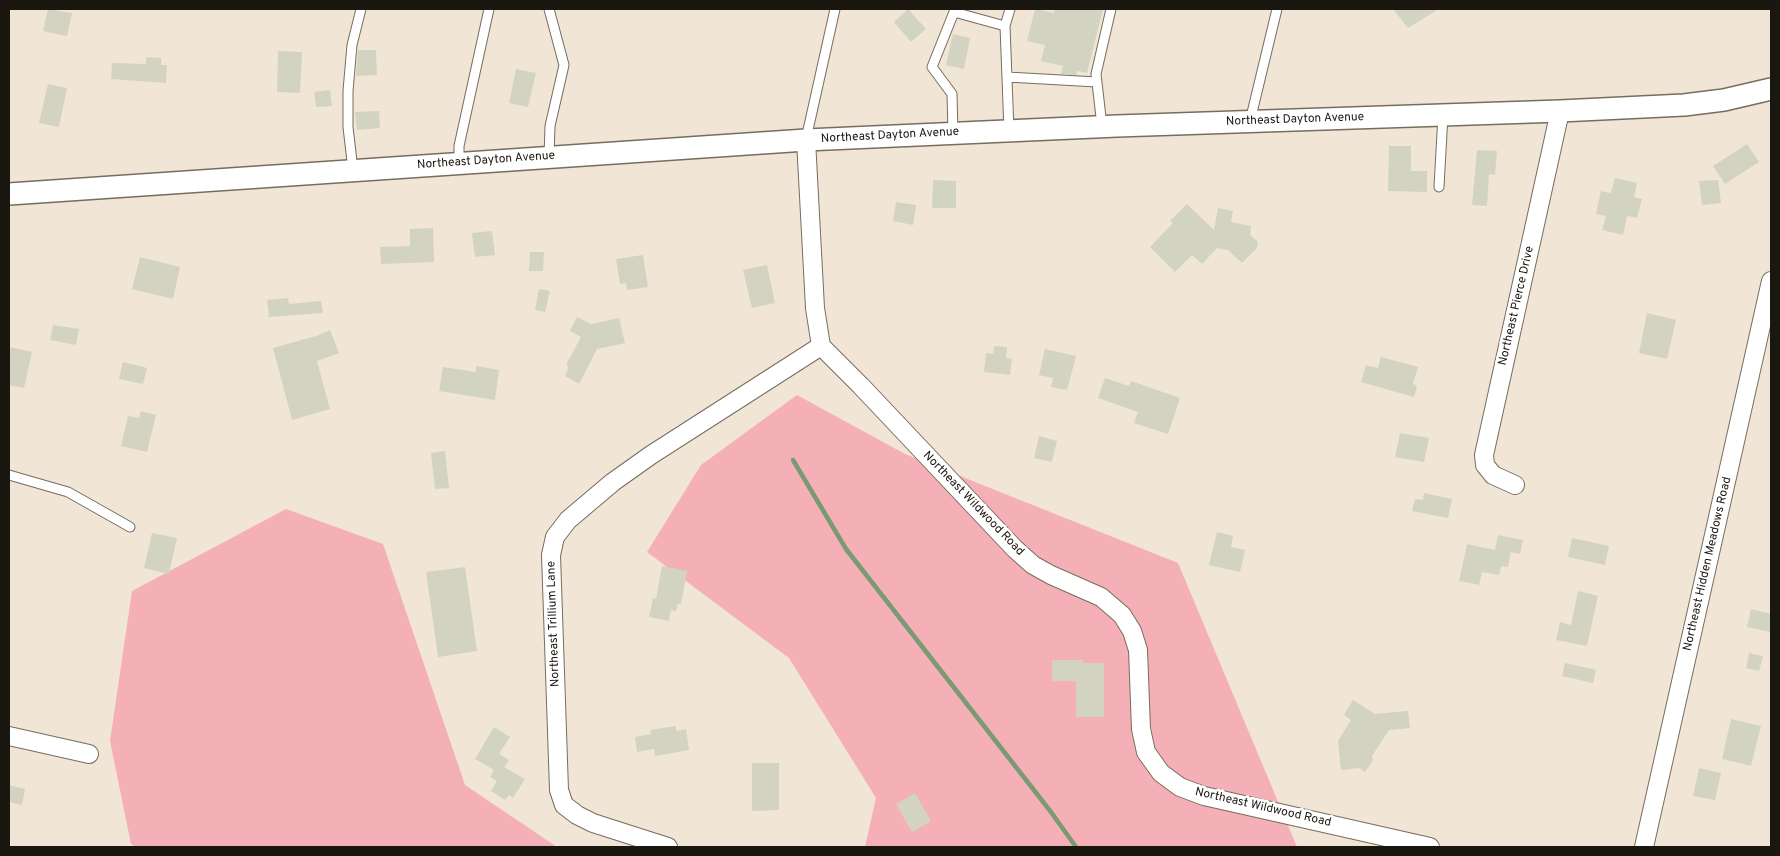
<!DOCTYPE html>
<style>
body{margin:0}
#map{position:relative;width:1780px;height:856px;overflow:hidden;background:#f1e5d5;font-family:Overpass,sans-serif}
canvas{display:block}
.frame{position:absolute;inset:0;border:10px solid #1a1610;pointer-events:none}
</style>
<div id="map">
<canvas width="1780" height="856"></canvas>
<div class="frame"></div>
</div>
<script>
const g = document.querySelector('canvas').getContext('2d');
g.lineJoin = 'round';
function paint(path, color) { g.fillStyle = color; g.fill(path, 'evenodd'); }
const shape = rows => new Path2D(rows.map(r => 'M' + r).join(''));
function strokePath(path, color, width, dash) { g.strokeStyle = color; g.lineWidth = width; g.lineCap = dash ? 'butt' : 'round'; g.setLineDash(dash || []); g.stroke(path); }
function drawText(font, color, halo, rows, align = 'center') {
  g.font = font + ' Overpass,sans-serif'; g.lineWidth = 5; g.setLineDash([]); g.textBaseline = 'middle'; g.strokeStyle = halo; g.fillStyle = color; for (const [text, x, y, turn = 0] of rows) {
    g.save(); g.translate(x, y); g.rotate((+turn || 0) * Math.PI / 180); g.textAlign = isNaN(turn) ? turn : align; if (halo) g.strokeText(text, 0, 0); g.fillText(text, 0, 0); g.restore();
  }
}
paint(shape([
 [797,395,905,454,1178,563,1297,847,865,847,876,798,789,658,647,552,701,465],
 [286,509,383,544,465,785,557,847,136,847,131,844,110,741,132,591]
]), '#f5afb6');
strokePath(shape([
 [793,460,846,549,1051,812,1076,847]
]), '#7a9a73', 4.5);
paint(shape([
 [48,9,72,13,67,36,43,31],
 [908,9,926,29,911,42,894,22],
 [1035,9,1054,13,1055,9,1103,9,1087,73,1077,71,1076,75,1061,74,1063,66,1041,61,1045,45,1027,41],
 [1393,9,1439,9,1408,28],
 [953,34,970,38,964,69,946,65],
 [358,50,376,50,377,75,356,76],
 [278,51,302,52,300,93,277,92],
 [146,57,161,58,161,65,167,65,166,83,111,79,112,63,146,64],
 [516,69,536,73,528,107,509,103],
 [48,84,67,88,59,127,39,123],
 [330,90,332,106,316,107,314,92],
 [379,111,380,128,357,130,355,112],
 [1747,144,1759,162,1725,184,1713,166],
 [1389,146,1411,146,1411,171,1427,171,1427,192,1388,191],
 [1477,150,1497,151,1495,175,1489,174,1487,206,1472,205],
 [1615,178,1637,183,1634,197,1642,199,1637,218,1627,216,1623,235,1602,230,1606,216,1596,214,1601,191,1611,193],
 [933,180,956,181,956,208,932,208],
 [1718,180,1721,203,1702,205,1699,181],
 [896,202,916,205,913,225,893,221],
 [1187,204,1214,230,1218,208,1233,211,1231,222,1251,226,1250,235,1258,242,1257,248,1242,263,1228,250,1217,248,1202,264,1192,255,1175,272,1150,247,1173,223,1170,221],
 [433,228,434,262,381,264,380,247,410,246,410,229],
 [492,231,495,255,475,257,472,233],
 [530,252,544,252,543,271,529,271],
 [643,255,648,287,627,290,626,283,620,284,616,259],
 [140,257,180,267,173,299,132,289],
 [767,265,775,303,752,308,743,270],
 [539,289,550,291,545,312,535,310],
 [288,298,289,304,321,301,323,313,269,317,267,300],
 [1647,313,1676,320,1667,359,1639,353],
 [577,317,591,324,619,318,625,343,597,349,579,384,565,376,568,369,567,363,581,337,570,331],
 [53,325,79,329,76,345,50,340],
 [330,330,339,353,317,361,330,409,292,420,273,348,316,336],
 [994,346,1007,347,1006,358,1012,359,1010,375,984,372,986,353,993,354],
 [9,347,32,352,24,388,9,385],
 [1045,349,1076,356,1067,390,1051,387,1053,378,1039,375],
 [1381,357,1418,367,1413,384,1417,386,1414,397,1361,382,1366,365,1378,368],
 [123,362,147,368,143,384,119,379],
 [476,366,499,370,495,400,439,391,443,367,476,372],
 [1105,378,1129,386,1131,381,1180,398,1168,434,1134,423,1138,412,1098,398],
 [141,411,156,415,147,452,121,446,128,416,139,418],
 [1400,433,1429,438,1424,462,1395,457],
 [1039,436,1057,441,1052,462,1034,458],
 [445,451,449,488,435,489,431,453],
 [1424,493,1452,499,1448,518,1412,511,1415,499,1423,500],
 [1217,532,1233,536,1231,547,1245,550,1240,572,1209,565],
 [152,533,177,538,169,574,144,568],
 [1498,535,1523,540,1520,554,1511,552,1508,567,1501,566,1499,575,1482,572,1479,585,1459,581,1467,544,1495,550],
 [1572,538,1609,546,1605,565,1568,557],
 [662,566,687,571,681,604,678,604,676,611,671,610,669,621,649,617,653,598,656,599],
 [465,567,477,651,438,657,426,572],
 [1578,591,1598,596,1587,646,1556,640,1560,622,1571,625],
 [1751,609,1771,614,1771,632,1747,627],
 [1749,653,1763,656,1759,671,1746,668],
 [1052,660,1083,660,1083,663,1104,663,1104,717,1076,717,1076,681,1052,681],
 [1565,663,1596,670,1593,683,1562,676],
 [1353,700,1375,714,1408,711,1410,728,1389,730,1372,756,1373,760,1365,772,1359,768,1341,770,1338,741,1351,720,1344,715],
 [1731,719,1761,726,1751,766,1722,759],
 [676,726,676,731,686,729,689,750,655,756,654,749,637,752,635,737,651,734,650,730],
 [494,727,510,737,499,754,509,760,504,767,525,779,513,798,509,795,505,800,491,791,497,781,490,777,494,770,475,759],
 [752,763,779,763,779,810,752,811],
 [1699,768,1721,773,1715,800,1693,796],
 [9,785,25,789,22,805,9,802],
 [915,793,931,821,912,832,896,804]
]), '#d2d4c1');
const service = shape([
 [549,9,564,65,550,126,549,157],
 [1005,26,1010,9],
 [1007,77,1097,82],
 [1250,121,1277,9],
 [1102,126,1096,74,1111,9],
 [953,133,952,94,932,67,954,12,1005,26,1009,131],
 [806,139,835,9],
 [459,163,459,146,489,9],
 [353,170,348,127,348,91,352,45,361,9],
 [1439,187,1443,115],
 [9,475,68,492,130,527]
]);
const minor = shape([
 [806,140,815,308,821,346,861,386,1015,549,1033,565,1051,575,1101,597,1122,615,1132,631,1138,650,1141,729,1146,752,1161,773,1180,787,1204,796,1430,847],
 [1515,485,1493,475,1485,465,1484,455,1560,111],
 [9,736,89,754],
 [668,847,593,823,577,815,564,805,559,790,551,555,555,537,568,520,613,482,651,455,821,346],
 [1644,847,1771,281]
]);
const tertiary = shape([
 [9,194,806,140,1117,126,1560,111,1684,105,1724,100,1771,89]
]);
strokePath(service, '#776d5e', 11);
strokePath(minor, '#776d5e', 20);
strokePath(tertiary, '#776d5e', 24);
strokePath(service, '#fff', 9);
strokePath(minor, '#fff', 18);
strokePath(tertiary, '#fff', 21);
drawText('12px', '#1a1610', '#fff', [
 ["Northeast Dayton Avenue",1295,120,-2],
 ["Northeast Dayton Avenue",890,136,-3],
 ["Northeast Dayton Avenue",486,161,-4],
 ["Northeast Pierce Drive",1517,306,-77],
 ["Northeast Wildwood Road",973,504,46],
 ["Northeast Hidden Meadows Road",1708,564,-77],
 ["Northeast Trillium Lane",554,624,-92],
 ["Northeast Wildwood Road",1263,808,13]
]);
</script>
